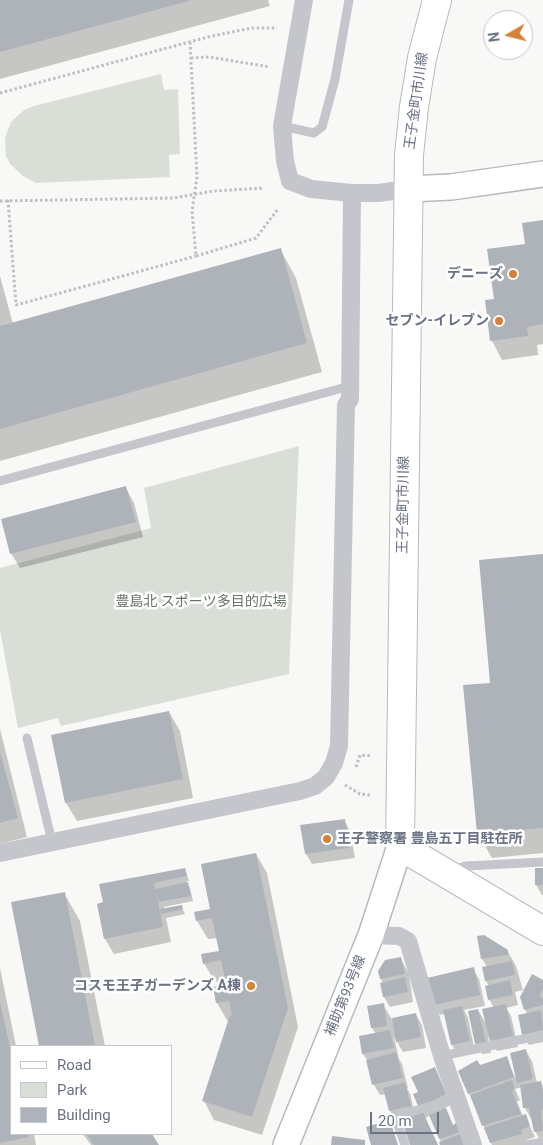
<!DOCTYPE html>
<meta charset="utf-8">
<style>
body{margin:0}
#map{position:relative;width:543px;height:1145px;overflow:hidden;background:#f8f8f6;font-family:Roboto,sans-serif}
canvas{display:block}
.legend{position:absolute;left:10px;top:1045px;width:162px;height:90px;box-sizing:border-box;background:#fff;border:1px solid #c3c7ce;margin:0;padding:6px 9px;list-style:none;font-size:15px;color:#6a7284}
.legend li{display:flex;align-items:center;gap:10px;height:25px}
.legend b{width:25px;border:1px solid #c3c7ce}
.north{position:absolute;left:483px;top:10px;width:50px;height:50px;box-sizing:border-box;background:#fff;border:1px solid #c3c7ce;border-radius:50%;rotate:262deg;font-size:14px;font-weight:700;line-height:20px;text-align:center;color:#6a7284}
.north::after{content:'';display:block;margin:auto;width:18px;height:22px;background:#d58139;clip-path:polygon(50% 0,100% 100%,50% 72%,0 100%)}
.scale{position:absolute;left:370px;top:1112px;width:69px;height:22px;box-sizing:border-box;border:2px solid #6a7284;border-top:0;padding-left:6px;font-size:15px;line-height:18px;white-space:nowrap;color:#6a7284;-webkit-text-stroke:4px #fff;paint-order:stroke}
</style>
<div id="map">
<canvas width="543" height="1145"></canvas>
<ul class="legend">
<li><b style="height:6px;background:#fff"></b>Road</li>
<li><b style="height:14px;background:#d9dfd7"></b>Park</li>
<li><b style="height:14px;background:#aeb2b9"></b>Building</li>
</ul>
<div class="north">N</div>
<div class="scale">20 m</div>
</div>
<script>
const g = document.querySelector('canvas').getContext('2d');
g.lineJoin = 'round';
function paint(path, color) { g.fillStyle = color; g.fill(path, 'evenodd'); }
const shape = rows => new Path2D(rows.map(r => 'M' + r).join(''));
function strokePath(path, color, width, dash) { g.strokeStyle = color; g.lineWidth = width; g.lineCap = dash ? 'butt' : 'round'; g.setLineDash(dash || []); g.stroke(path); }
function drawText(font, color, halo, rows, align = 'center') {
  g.font = font + ' Roboto,"Noto Sans JP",sans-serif'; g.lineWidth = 5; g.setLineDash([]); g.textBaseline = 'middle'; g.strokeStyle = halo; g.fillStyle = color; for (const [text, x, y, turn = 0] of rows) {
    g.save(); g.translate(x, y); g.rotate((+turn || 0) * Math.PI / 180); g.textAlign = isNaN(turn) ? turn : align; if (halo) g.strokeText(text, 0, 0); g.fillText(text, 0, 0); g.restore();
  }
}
paint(shape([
 [161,74,164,90,178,89,180,154,169,155,170,177,36,183,23,176,10,164,6,156,5,138,11,122,24,110,34,106],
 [299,446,289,674,61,726,58,718,18,728,0,630,0,568,151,528,144,488]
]), '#d9dfd7');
paint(shape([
 [0,0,268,0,270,6,0,79],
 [543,221,543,344,537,345,538,355,502,360,492,341,495,300,527,245],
 [280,249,296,278,322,372,0,461,0,276,13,324],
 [126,488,134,503,143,537,20,568,11,553],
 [543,555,543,853,492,858,478,834,465,686,492,684],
 [169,712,180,731,193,798,77,821,66,803],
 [0,729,27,837,0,844],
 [344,820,350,831,355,858,312,864,306,854],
 [256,854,267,873,298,1027,262,1135,214,1120,204,1101,228,1022,217,1003,214,988,227,985,226,980,215,982,204,963,221,952,218,938,208,939,197,921,212,910],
 [185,869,189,881,186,881,190,888,193,901,164,907,164,909,181,906,185,914,166,918,171,942,114,954,105,939,98,905],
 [543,870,543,895,542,895,536,885],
 [64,893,80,921,105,1046,40,1046,12,903],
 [479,937,507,950,516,966,523,990,515,992,518,1005,506,1008,511,1016,518,1047,497,1051,488,1036,491,1053,482,1054,476,1044,469,1012,478,1010,487,1025,494,1008,489,999,489,986,486,981,487,967,482,959],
 [401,959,409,974,413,1002,390,1007,384,997,383,983,381,979],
 [0,968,16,1046,11,1046,11,1134,34,1134,36,1145,0,1145],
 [473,969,479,979,485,1006,464,1010,468,1018,475,1052,458,1055,452,1045,445,1014,440,1015,434,1005],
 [543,982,543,1042,529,1045,523,1034,527,1014,521,997],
 [383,1005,392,1019,416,1015,422,1025,426,1048,403,1052,394,1037,399,1059,402,1064,408,1088,407,1088,410,1094,415,1114,422,1111,419,1092,434,1069,451,1105,445,1108,453,1126,459,1130,461,1137,442,1145,431,1115,425,1118,438,1145,411,1145,403,1120,396,1121,390,1111,386,1094,380,1095,374,1085,368,1061,363,1054,360,1037,376,1034,372,1028,369,1007],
 [526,1051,532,1061,537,1083,541,1083,543,1087,543,1142,541,1142,535,1131,533,1118,531,1119,525,1108,522,1087,515,1089,520,1100,517,1102,523,1116,525,1116,535,1137,526,1140,527,1144,525,1145,492,1145,469,1093,480,1066,506,1058,515,1077,517,1076],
 [83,1134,150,1134,158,1145,91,1145]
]), '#0003');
paint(shape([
 [0,0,189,0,189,1,0,52],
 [543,220,543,324,527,327,528,336,490,341,485,300,494,299,487,249,525,244,522,223],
 [281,248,307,343,0,429,0,326],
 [126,486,136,522,10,554,1,519],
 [543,554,543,828,477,834,463,685,490,683,479,560],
 [169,711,183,779,65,803,51,735],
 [0,752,18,818,0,823],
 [345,819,349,848,305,854,300,825],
 [256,853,288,1008,252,1117,202,1101,230,1015,232,1016,229,1001,216,1003,213,987,226,984,221,960,203,964,201,954,219,951,212,918,196,921,194,912,210,909,201,864],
 [185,868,187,876,154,883,155,889,188,882,191,896,159,902,156,893,163,927,104,939,97,904,103,902,99,884],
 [535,868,543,868,543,885,535,885],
 [65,892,95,1046,39,1046,11,902],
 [182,905,183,909,161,914,160,909],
 [484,935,508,950,508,955,481,959,477,936],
 [401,957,405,974,380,979,378,971,385,960],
 [512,961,515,975,485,981,482,967],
 [474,967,480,995,433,1005,427,978],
 [532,974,543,980,543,989,539,996,543,998,543,1005,524,1010,520,997],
 [405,977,408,992,383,997,380,983],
 [510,980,513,995,488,1000,485,986],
 [0,1002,11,1052,11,1134,28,1134,29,1137,0,1143],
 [384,1003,387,1026,371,1028,367,1006],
 [506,1004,513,1036,490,1041,482,1009],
 [462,1006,470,1041,451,1045,443,1010],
 [478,1009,486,1042,475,1044,468,1011],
 [541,1010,543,1030,522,1035,518,1015],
 [416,1013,421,1037,396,1042,392,1018],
 [390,1030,394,1048,362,1054,359,1036],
 [526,1049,533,1079,517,1083,510,1053],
 [396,1052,403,1078,372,1085,366,1060],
 [507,1056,514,1077,468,1094,458,1071,477,1060,480,1065],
 [435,1067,446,1094,419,1108,413,1094,418,1092,411,1077],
 [512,1080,515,1089,512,1091,521,1114,482,1126,470,1095],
 [541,1081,543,1092,543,1109,541,1109,543,1131,534,1132,529,1108,523,1108,520,1085],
 [405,1082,411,1106,389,1111,383,1088],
 [446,1108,453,1125,456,1123,460,1132,439,1139,429,1115],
 [422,1110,438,1145,410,1145,401,1118],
 [526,1114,530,1126,521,1130,522,1134,490,1143,484,1128],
 [390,1120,398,1145,371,1145,366,1127],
 [86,1134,152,1134,159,1145,94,1145],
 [461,1134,465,1145,440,1145,439,1142],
 [332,1136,365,1140,365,1145,331,1145]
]), '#aeb2b9');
const secondary = shape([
 [408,189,451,187,543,174],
 [286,1145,371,935,400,846]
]);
const primary = shape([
 [437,0,422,58,414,107,409,155,400,846,543,931]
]);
strokePath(secondary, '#b7b9bf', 28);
strokePath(primary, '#b8babe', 30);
strokePath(shape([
 [190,42,197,177,192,211,196,256,256,238,278,209],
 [191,58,209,57,270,67],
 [0,93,208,37,252,28,277,28],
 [8,200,16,305,196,256],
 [0,201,174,198,213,191,264,188],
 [356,767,360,755,372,756],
 [345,785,360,794,371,795]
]), '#bebfc2', 3, [2.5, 2.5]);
strokePath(shape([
 [282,126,314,133,322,127,335,79,349,0],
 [0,481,350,386],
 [27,738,52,842],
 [451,870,466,866,543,862],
 [442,1056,543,1035],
 [405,1145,395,1117,457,1098],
 [526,1145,543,1142]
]), '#c4c6cb', 9);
strokePath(shape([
 [304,0,282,126,285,161,290,181,311,189,352,193,378,193,408,189],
 [0,853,300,791,315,786,326,777,334,763,339,746,346,405,350,399,352,193],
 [371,935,399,936,408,941,442,1056,473,1145]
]), '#c4c6cb', 18);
strokePath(secondary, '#fff', 25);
strokePath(primary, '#fff', 28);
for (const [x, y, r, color] of [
 [513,274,5,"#d58139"],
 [499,321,5,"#d58139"],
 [327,839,5,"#d58139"],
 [251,986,5,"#d58139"]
]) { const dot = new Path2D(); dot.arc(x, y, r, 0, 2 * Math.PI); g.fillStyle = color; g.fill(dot); strokePath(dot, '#fff', 2); }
drawText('14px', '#6a7284', '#fff', [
 ["王子金町市川線",417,101,-82],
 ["王子金町市川線",404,505,-89],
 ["補助第93号線",346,996,-68]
]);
drawText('bold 14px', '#6a7284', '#fff', [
 ["デニーズ",503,274],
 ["セブン-イレブン",489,321],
 ["王子警察署 豊島五丁目駐在所",337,839,"left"],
 ["コスモ王子ガーデンズ A棟",241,986]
], 'right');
drawText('14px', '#647765', '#fff', [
 ["豊島北 スポーツ多目的広場",201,602]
]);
</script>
